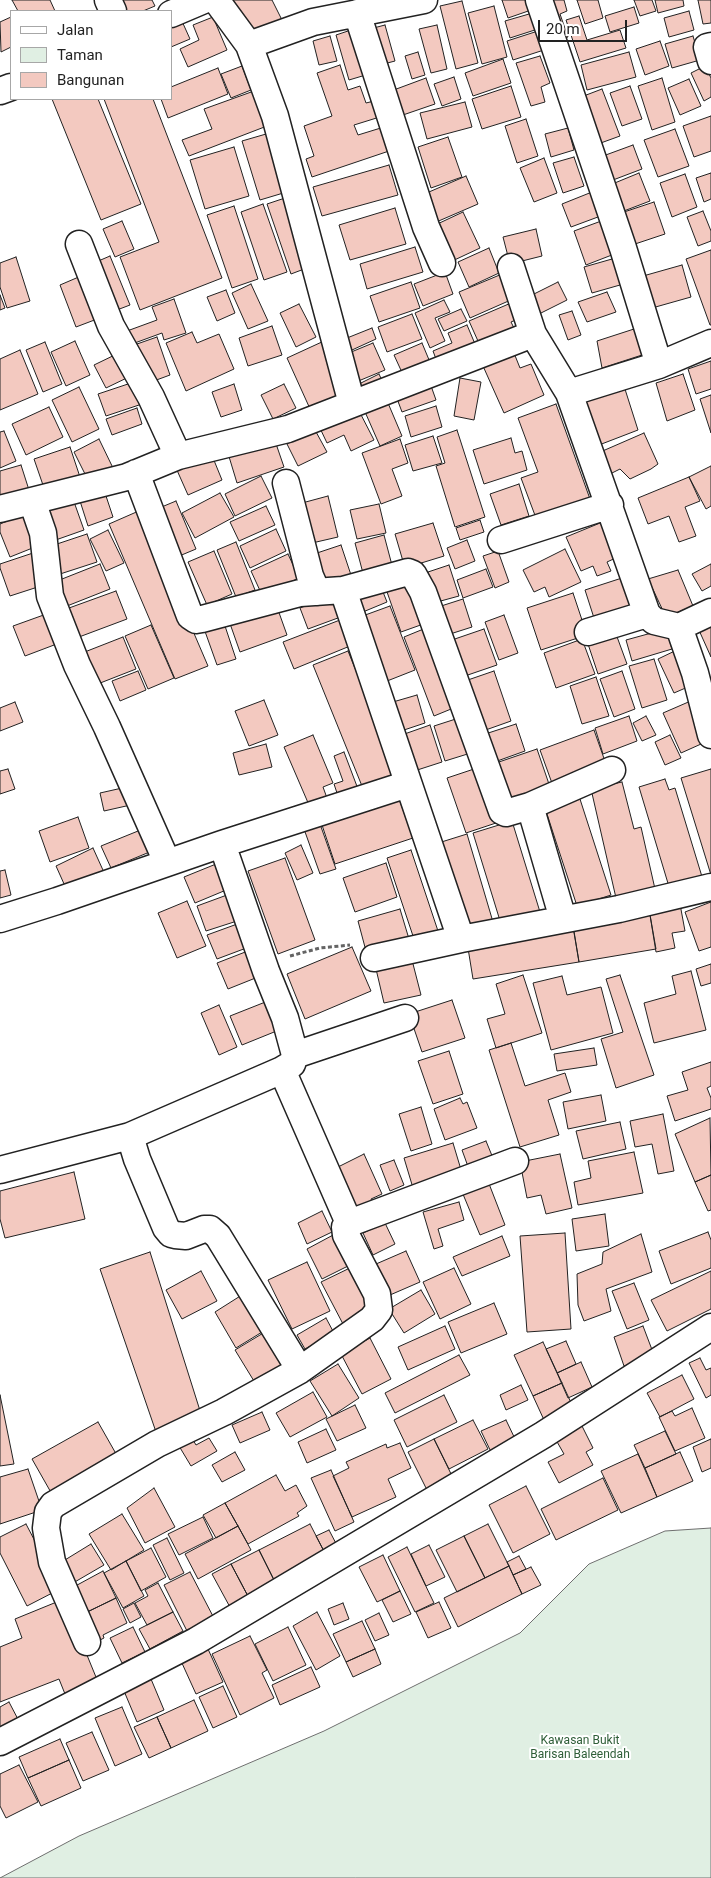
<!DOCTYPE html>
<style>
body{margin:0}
#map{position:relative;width:711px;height:1878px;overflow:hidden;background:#fff;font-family:Roboto,sans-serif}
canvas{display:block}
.legend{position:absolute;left:10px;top:10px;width:162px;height:90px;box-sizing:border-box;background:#fff;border:1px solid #a7a7a7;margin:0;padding:6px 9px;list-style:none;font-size:15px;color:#222}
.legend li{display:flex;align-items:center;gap:10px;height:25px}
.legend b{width:25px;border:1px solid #a7a7a7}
.scale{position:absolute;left:538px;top:20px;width:89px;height:22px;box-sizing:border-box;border:2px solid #222;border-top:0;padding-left:6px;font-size:15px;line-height:18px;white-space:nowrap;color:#222;-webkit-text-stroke:4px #fff;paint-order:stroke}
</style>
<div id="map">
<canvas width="711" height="1878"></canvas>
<ul class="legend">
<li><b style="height:6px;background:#fff"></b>Jalan</li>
<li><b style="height:14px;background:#e0efe3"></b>Taman</li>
<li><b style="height:14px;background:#f3c9c0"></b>Bangunan</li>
</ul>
<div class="scale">20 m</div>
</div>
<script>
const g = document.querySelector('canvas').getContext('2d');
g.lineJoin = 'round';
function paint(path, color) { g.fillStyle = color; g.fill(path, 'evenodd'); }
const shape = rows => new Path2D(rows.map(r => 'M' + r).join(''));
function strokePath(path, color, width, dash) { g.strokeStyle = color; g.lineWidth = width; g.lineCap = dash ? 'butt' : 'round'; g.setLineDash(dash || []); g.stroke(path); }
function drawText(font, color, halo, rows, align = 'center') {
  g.font = font + ' Roboto,sans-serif'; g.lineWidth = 4; g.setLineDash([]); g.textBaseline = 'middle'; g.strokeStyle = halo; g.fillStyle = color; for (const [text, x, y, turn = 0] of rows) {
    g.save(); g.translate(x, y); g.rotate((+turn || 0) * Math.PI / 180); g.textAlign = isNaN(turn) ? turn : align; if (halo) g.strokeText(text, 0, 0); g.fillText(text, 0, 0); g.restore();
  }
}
const green = shape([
 [711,1528,711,1878,0,1878,79,1836,324,1731,520,1633,589,1564,665,1531,711,1528]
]);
paint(green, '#e0efe3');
strokePath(green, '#6f6f6f', 1);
const building = shape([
 [12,0,50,0,55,11,18,11,12,0],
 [122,0,152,0,155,6,143,11,127,11,122,0],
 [231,0,272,0,285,26,253,42,231,0],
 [502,0,534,0,537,8,508,18,502,0],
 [545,0,564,0,567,11,560,14,568,37,558,40,545,0],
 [577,0,598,0,603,18,585,24,577,0],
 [634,0,652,0,656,11,640,16,634,0],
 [655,0,683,0,684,6,658,13,655,0],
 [698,0,711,0,711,23,703,24,698,0],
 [462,1,478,63,456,69,440,6,462,1],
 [494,6,507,57,482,64,468,13,494,6],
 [634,7,639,23,610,32,605,16,634,7],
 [689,11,694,30,669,37,664,18,689,11],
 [536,12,541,28,510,38,505,21,536,12],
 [579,16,587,40,620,30,626,48,580,62,566,20,579,16],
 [11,17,11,47,1,52,0,22,11,17],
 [213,17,227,50,188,67,180,49,199,40,193,25,213,17],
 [181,19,190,39,171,47,171,23,181,19],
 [385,25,395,61,376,66,366,30,385,25],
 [437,25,447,69,431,73,419,29,437,25],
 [357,28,369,74,349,80,336,35,357,28],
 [541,30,547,49,513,60,507,41,541,30],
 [330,36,337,61,319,65,313,41,330,36],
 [693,36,700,60,672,68,665,44,693,36],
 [660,41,669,66,645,75,636,49,660,41],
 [418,52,425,75,412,79,405,56,418,52],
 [629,52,636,77,587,90,581,65,629,52],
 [540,56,550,83,541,87,545,102,531,106,516,63,540,56],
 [503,59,511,83,473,96,465,73,503,59],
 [340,65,348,90,360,86,366,103,378,100,383,116,354,125,358,135,384,127,392,150,312,177,306,159,314,156,304,126,332,116,317,73,340,65],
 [242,66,251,90,231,98,221,74,242,66],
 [705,66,711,78,711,97,704,101,691,73,705,66],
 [218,68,228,94,168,118,161,99,171,99,171,87,218,68],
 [454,77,461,99,442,106,434,84,454,77],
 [426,78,435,104,400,116,391,91,426,78],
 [662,78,675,122,652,130,638,86,662,78],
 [689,79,701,106,680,115,668,88,689,79],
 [511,86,521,117,482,129,472,99,511,86],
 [630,86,642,119,622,126,610,93,630,86],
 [602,89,620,136,598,144,581,97,602,89],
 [254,91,267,126,189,156,182,140,212,129,204,109,254,91],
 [52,99,98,99,141,204,101,220,52,99],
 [104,99,153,99,222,278,140,310,120,257,159,242,104,99],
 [465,102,472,127,427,139,420,113,465,102],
 [711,116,711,151,694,157,683,126,711,116],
 [526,119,538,156,517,163,505,126,526,119],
 [568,128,574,150,551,157,545,134,568,128],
 [675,129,689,166,658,177,644,140,675,129],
 [273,132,290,191,260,200,242,141,273,132],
 [448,137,462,177,431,188,418,147,448,137],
 [633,145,642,169,613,180,603,156,633,145],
 [234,147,249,196,205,209,190,160,234,147],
 [574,157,584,186,563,193,553,163,574,157],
 [544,158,557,193,534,202,520,168,544,158],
 [389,165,398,195,322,216,313,187,389,165],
 [639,173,650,201,616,214,605,187,639,173],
 [711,173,711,199,704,202,696,178,711,173],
 [685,174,697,207,672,217,660,183,685,174],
 [466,176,478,204,434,223,422,195,466,176],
 [597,190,606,214,571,227,562,204,597,190],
 [288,197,312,266,291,274,267,204,288,197],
 [654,202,665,234,632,245,621,213,654,202],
 [263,204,287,272,264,280,241,212,263,204],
 [234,206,258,279,232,288,207,215,234,206],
 [395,208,406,244,350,260,339,225,395,208],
 [703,211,711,231,711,241,698,246,687,217,703,211],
 [463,212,480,248,448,263,431,227,463,212],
 [604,220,617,253,586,265,574,231,604,220],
 [122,221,134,249,115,257,103,229,122,221],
 [536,229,542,256,510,264,503,237,536,229],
 [415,247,423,272,367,289,360,264,415,247],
 [489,248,499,273,469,287,458,262,489,248],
 [711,250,711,325,710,325,686,259,711,250],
 [110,256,130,305,109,313,89,265,110,256],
 [16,257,30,301,7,308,0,287,0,263,16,257],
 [619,257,627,283,592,293,584,267,619,257],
 [682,265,691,297,652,308,643,276,682,265],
 [445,272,453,294,423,306,414,284,445,272],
 [88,273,105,316,76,327,60,285,88,273],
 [502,274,513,299,470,318,459,292,502,274],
 [411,282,420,308,379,322,370,296,411,282],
 [558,282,567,300,535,316,526,298,558,282],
 [251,284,268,321,248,329,232,293,251,284],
 [226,290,235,313,217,321,207,297,226,290],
 [607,292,616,312,587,322,578,302,607,292],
 [0,295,5,308,0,310,0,295],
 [174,299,186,333,164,340,162,333,132,344,127,331,157,320,152,307,174,299],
 [444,300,450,312,435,318,445,341,430,348,415,313,444,300],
 [511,303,518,319,511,322,517,334,482,350,469,321,511,303],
 [299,304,316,337,296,347,280,313,299,304],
 [461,309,467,321,444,331,438,319,461,309],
 [572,311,581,335,568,340,559,315,572,311],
 [412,314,422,339,387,352,378,327,412,314],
 [467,325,478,351,439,367,433,351,452,343,448,333,467,325],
 [272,326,282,355,248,366,239,338,272,326],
 [372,328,376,339,352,350,347,338,372,328],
 [634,329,642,355,602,368,597,341,634,329],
 [192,332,197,343,219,334,234,369,186,391,166,343,192,332],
 [157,337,170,375,151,382,137,344,157,337],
 [75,341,90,375,66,386,51,352,75,341],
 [324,341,348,394,311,411,287,358,324,341],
 [45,342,62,384,43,392,26,350,45,342],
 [373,343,385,370,356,382,344,355,373,343],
 [422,343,432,367,405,379,394,355,422,343],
 [20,350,38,394,0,410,0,359,20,350],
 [123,351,135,374,106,388,94,365,123,351],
 [514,353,520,368,531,364,544,395,504,413,483,366,514,353],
 [711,361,711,389,696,394,688,369,711,361],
 [379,374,385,387,360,399,355,386,379,374],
 [683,374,695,410,667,421,656,383,683,374],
 [460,378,481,382,474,420,454,416,460,378],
 [134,382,142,404,106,416,98,394,134,382],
 [430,383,436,400,402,412,396,396,430,383],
 [234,384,242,410,221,417,212,392,234,384],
 [284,384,296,408,273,419,261,395,284,384],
 [624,386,638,430,599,445,583,399,624,386],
 [79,387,99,429,72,442,52,400,79,387],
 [711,395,711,433,700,399,711,395],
 [385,396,402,436,380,446,362,405,385,396],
 [556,404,590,499,536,518,521,478,538,472,518,418,556,404],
 [356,405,374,440,351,451,344,435,327,443,318,424,356,405],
 [436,406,442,427,411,437,405,416,436,406],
 [49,407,63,437,26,455,12,424,49,407],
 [137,408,142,424,112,435,106,419,137,408],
 [315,430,327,452,298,466,287,444,315,430],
 [457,430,485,517,455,527,436,466,445,463,437,437,457,430],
 [4,431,16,461,0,468,0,432,4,431],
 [644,433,658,464,651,469,630,479,620,469,608,475,598,453,644,433],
 [273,435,284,467,237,483,227,450,273,435],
 [433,436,442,463,413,471,405,445,433,436],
 [511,438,515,453,522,451,527,470,484,484,473,450,511,438],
 [99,439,113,468,88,480,74,452,99,439],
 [400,439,408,463,392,469,402,496,381,504,362,453,400,439],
 [70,447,80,477,44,488,34,459,70,447],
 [211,453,222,480,188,495,176,468,211,453],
 [21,465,29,490,0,499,0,471,21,465],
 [711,466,711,506,706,509,689,477,711,466],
 [261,476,272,498,235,516,225,494,261,476],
 [689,477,700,501,685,507,696,536,679,542,669,516,648,524,638,498,689,477],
 [519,484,529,516,501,525,490,494,519,484],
 [105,493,113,517,88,526,80,501,105,493],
 [220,493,234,517,195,538,182,513,220,493],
 [328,496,338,537,312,543,302,503,328,496],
 [73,499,84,530,50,542,39,511,73,499],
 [176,501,196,549,172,559,152,511,176,501],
 [379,504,386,533,357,539,350,510,379,504],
 [266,506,275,525,239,541,230,522,266,506],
 [141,510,208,666,175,679,109,524,141,510],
 [27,513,40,545,10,557,0,532,0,524,27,513],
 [480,520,484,532,460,540,456,528,480,520],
 [605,521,620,556,607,562,611,571,597,576,593,566,581,571,566,537,605,521],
 [433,523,444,556,405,568,395,534,433,523],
 [276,529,286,551,250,568,240,546,276,529],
 [108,530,124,563,106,571,90,539,108,530],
 [87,534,97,562,57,575,48,547,87,534],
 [384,535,393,569,364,577,355,543,384,535],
 [467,540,475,561,455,569,447,548,467,540],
 [236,542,255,590,236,597,217,550,236,542],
 [341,545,351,575,324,584,314,554,341,545],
 [565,549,581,582,549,597,545,587,534,592,523,570,565,549],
 [214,551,232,594,207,605,188,562,214,551],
 [498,551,509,582,495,588,483,556,498,551],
 [36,552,47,584,10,596,0,568,0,564,36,552],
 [288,554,299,578,262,595,251,571,288,554],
 [100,564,110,589,67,606,57,581,100,564],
 [711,564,711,586,702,591,692,574,711,564],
 [449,565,459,596,437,602,428,572,449,565],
 [486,569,493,587,463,598,457,580,486,569],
 [678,570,693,606,666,617,648,579,678,570],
 [625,577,634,606,594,618,585,590,625,577],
 [414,580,429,622,401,632,386,589,414,580],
 [379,582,387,602,358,614,350,594,379,582],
 [116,591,127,619,79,637,69,608,116,591],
 [339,593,346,615,308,629,300,608,339,593],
 [573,593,587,635,541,650,527,608,573,593],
 [463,599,472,627,447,635,438,607,463,599],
 [390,606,415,670,382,683,357,618,390,606],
 [277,607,287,635,240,652,228,618,277,607],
 [52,612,62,642,25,656,13,626,52,612],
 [504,615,518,653,499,660,485,622,504,615],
 [222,617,236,659,217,665,202,623,222,617],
 [340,620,350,646,294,669,283,642,340,620],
 [711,623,711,657,698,628,711,623],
 [151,625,174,678,148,689,125,636,151,625],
 [426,628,456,707,434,716,404,637,426,628],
 [484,629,497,665,459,678,446,642,484,629],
 [666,629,672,649,632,661,626,640,666,629],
 [616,634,627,664,598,674,588,644,616,634],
 [123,637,136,669,90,687,77,655,123,637],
 [582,639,595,674,556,688,544,653,582,639],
 [681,648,697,683,674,693,658,659,681,648],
 [348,651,389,752,398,781,364,791,313,665,348,651],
 [654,659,667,700,642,708,629,666,654,659],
 [138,671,146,690,120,701,112,681,138,671],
 [494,671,511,721,480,732,462,682,494,671],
 [622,671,635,709,614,717,600,679,622,671],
 [596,677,609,716,582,724,570,686,596,677],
 [417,695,425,723,395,733,386,704,417,695],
 [264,700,278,735,249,746,235,711,264,700],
 [693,700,710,740,681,753,663,713,693,700],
 [15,702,23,722,0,731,0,708,15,702],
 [629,716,637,741,603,754,595,728,629,716],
 [646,716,656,735,642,741,633,723,646,716],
 [462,717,474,752,445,761,434,726,462,717],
 [516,724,525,751,489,764,479,736,516,724],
 [430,725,442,762,408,773,396,737,430,725],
 [594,730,607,767,553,786,540,750,594,730],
 [313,735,333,783,323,787,327,798,309,805,284,747,313,735],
 [670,735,681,758,665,765,655,742,670,735],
 [266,744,272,767,239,775,233,753,266,744],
 [537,749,550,787,506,803,493,764,537,749],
 [344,752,358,789,338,796,334,784,343,781,334,756,344,752],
 [480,767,499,822,466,833,447,778,480,767],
 [8,769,15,789,0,794,0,771,8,769],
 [711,769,711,875,681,778,711,769],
 [665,779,669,790,675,788,703,880,670,890,639,787,665,779],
 [622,782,634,829,641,827,655,889,616,898,591,789,622,782],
 [131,786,135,804,104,811,100,793,131,786],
 [398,796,413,838,335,864,321,822,398,796],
 [579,796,611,895,577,906,545,808,579,796],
 [78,817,89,848,50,862,39,831,78,817],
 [512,821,540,912,501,924,473,833,512,821],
 [320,824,336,869,320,874,304,829,320,824],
 [143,829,152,851,111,868,101,846,143,829],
 [467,834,493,922,461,932,435,844,467,834],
 [301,845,313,873,297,880,285,853,301,845],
 [93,848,107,879,69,895,56,866,93,848],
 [411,850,438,931,414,939,387,858,411,850],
 [285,858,315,940,278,954,248,871,285,858],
 [221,862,231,888,195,903,184,877,221,862],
 [386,863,397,897,355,912,343,878,386,863],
 [5,870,11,895,0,898,0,871,5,870],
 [227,895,237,921,206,931,197,906,227,895],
 [187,901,206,946,177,958,158,913,187,901],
 [711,902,711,947,699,951,685,912,711,902],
 [680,904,685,931,672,933,675,948,656,952,649,909,680,904],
 [400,909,409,939,366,951,358,921,400,909],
 [649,909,656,949,579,962,572,921,649,909],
 [240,923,249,947,217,959,207,935,240,923],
 [573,925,579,962,473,979,467,942,573,925],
 [352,947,371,991,305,1019,287,974,352,947],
 [253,949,263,975,228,989,217,963,253,949],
 [412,960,421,995,384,1003,376,969,412,960],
 [711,964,711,983,701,986,696,969,711,964],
 [691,971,706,1030,654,1043,644,1003,676,994,672,976,691,971],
 [523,975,542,1033,496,1048,487,1019,505,1014,496,984,523,975],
 [620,975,654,1075,616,1088,601,1039,623,1032,606,979,620,975],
 [562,976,567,995,601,987,613,1033,551,1050,533,983,562,976],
 [273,999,284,1028,242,1045,230,1016,273,999],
 [452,1000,465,1038,422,1052,409,1014,452,1000],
 [219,1005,237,1047,219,1055,201,1013,219,1005],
 [511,1043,525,1086,565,1073,571,1092,548,1100,559,1135,520,1147,489,1050,511,1043],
 [594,1048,597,1065,557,1071,554,1054,594,1048],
 [449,1051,463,1094,433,1104,418,1061,449,1051],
 [711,1062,711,1086,707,1088,711,1098,711,1109,675,1121,667,1096,688,1090,682,1072,711,1062],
 [601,1095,606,1121,568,1129,563,1102,601,1095],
 [460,1098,463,1104,467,1102,477,1128,445,1140,434,1109,460,1098],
 [421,1107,432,1144,411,1151,399,1114,421,1107],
 [663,1114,674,1171,658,1174,652,1144,635,1147,630,1121,663,1114],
 [710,1118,711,1175,695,1182,675,1134,710,1118],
 [620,1122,626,1149,583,1159,576,1131,620,1122],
 [486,1141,495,1163,470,1172,462,1150,486,1141],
 [453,1143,462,1173,413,1188,404,1158,453,1143],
 [634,1152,643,1193,578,1205,574,1182,591,1178,588,1161,634,1152],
 [364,1154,382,1194,371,1199,375,1208,354,1207,336,1168,364,1154],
 [560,1154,572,1208,546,1214,541,1195,527,1198,520,1162,560,1154],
 [394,1160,404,1185,390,1191,380,1165,394,1160],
 [74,1172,85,1219,5,1238,0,1219,0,1191,74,1172],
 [711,1175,711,1210,708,1211,695,1182,711,1175],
 [486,1176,505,1225,480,1235,460,1187,486,1176],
 [459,1202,464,1220,438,1229,443,1246,434,1249,423,1212,459,1202],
 [322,1211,332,1232,307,1244,298,1223,322,1211],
 [605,1214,609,1246,576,1251,572,1219,605,1214],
 [385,1223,395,1244,373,1255,363,1233,385,1223],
 [708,1232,711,1240,711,1268,671,1284,659,1251,708,1232],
 [565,1233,571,1329,527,1332,520,1236,565,1233],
 [335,1234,350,1265,322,1279,307,1249,335,1234],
 [641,1234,652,1272,606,1289,611,1311,584,1321,578,1305,577,1274,602,1264,603,1252,641,1234],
 [502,1236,510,1256,462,1276,453,1257,502,1236],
 [406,1251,420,1282,390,1295,376,1264,406,1251],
 [150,1252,202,1417,156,1432,100,1269,150,1252],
 [307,1262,330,1311,292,1329,268,1280,307,1262],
 [354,1266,375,1307,343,1324,321,1282,354,1266],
 [454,1268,471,1304,440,1319,423,1282,454,1268],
 [201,1271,217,1301,182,1319,166,1290,201,1271],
 [711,1271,711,1309,667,1331,651,1300,711,1271],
 [634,1283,649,1320,627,1329,612,1291,634,1283],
 [421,1290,435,1314,404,1333,389,1309,421,1290],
 [245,1293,267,1329,236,1348,215,1312,245,1293],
 [494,1303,507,1334,461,1353,448,1322,494,1303],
 [326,1318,334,1333,305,1349,297,1335,326,1318],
 [445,1326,455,1349,408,1370,398,1347,445,1326],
 [643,1326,654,1355,624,1366,614,1337,643,1326],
 [265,1332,286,1368,257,1386,235,1350,265,1332],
 [370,1338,391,1379,362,1394,341,1354,370,1338],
 [566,1341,576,1364,557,1373,546,1349,566,1341],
 [543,1342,562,1383,533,1396,514,1355,543,1342],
 [459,1355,470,1375,395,1413,385,1393,459,1355],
 [700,1358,706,1370,711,1368,711,1395,706,1398,689,1363,700,1358],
 [581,1362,592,1387,568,1398,557,1373,581,1362],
 [338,1364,359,1398,332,1416,310,1381,338,1364],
 [682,1375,694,1399,660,1417,647,1393,682,1375],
 [562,1383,573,1407,544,1420,533,1396,562,1383],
 [521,1385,528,1400,506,1410,500,1395,521,1385],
 [313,1392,327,1417,290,1437,276,1413,313,1392],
 [0,1395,14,1464,0,1466,0,1395],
 [444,1395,457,1422,407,1447,394,1420,444,1395],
 [355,1405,366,1428,337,1441,326,1419,355,1405],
 [692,1408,705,1438,675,1451,659,1417,672,1411,675,1416,692,1408],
 [262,1412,270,1430,240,1443,232,1425,262,1412],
 [473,1420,488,1449,449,1469,434,1439,473,1420],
 [506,1420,517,1443,492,1454,481,1431,506,1420],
 [98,1422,119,1459,53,1496,32,1459,98,1422],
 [582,1426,593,1448,586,1452,593,1465,559,1483,548,1462,564,1454,556,1440,582,1426],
 [326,1429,336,1450,307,1463,298,1442,326,1429],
 [665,1431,676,1454,645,1468,634,1445,665,1431],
 [189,1433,196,1445,209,1438,217,1451,191,1466,176,1441,189,1433],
 [434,1439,454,1480,428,1492,408,1452,434,1439],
 [711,1439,711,1468,702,1472,693,1447,711,1439],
 [400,1443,411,1468,388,1479,396,1497,352,1517,333,1476,349,1468,346,1462,386,1444,387,1448,400,1443],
 [235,1452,245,1470,222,1482,212,1465,235,1452],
 [680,1452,693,1481,657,1497,645,1468,680,1452],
 [638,1454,657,1497,621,1513,601,1471,638,1454],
 [28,1469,42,1510,0,1524,0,1477,28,1469],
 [331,1470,354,1522,335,1531,311,1478,331,1470],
 [276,1475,285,1491,296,1485,307,1506,297,1513,299,1516,248,1544,225,1503,276,1475],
 [603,1478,618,1510,556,1540,541,1509,603,1478],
 [526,1486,550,1534,513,1553,489,1505,526,1486],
 [154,1488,175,1527,145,1543,127,1508,154,1488],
 [225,1503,238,1526,216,1538,203,1515,225,1503],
 [122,1514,144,1550,111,1570,89,1534,122,1514],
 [203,1517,213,1538,179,1555,168,1534,203,1517],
 [26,1524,60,1589,27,1606,0,1553,0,1537,26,1524],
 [310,1524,328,1559,277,1586,259,1550,310,1524],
 [488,1524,509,1566,485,1578,464,1536,488,1524],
 [238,1526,251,1550,198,1579,185,1554,238,1526],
 [329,1530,341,1553,328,1559,316,1536,329,1530],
 [464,1536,485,1578,457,1592,436,1550,464,1536],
 [167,1538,184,1573,170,1580,153,1545,167,1538],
 [91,1544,104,1565,73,1583,60,1563,91,1544],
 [429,1545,445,1577,426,1586,411,1554,429,1545],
 [407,1547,434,1603,415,1612,388,1557,407,1547],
 [151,1548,166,1577,141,1591,126,1561,151,1548],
 [259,1550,277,1586,250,1600,231,1564,259,1550],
 [383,1555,400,1591,377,1602,359,1567,383,1555],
 [519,1556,526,1569,513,1575,507,1562,519,1556],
 [126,1561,144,1596,123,1608,104,1573,126,1561],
 [231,1564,250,1600,231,1609,212,1574,231,1564],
 [509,1566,522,1594,458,1627,444,1598,509,1566],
 [531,1567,541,1585,522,1594,513,1575,531,1567],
 [103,1571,116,1598,81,1615,68,1590,103,1571],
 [190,1572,216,1622,189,1635,164,1585,190,1572],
 [158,1583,173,1612,147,1625,135,1603,148,1596,145,1590,158,1583],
 [400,1591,411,1614,393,1622,382,1600,400,1591],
 [116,1598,127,1623,103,1635,104,1638,94,1643,81,1615,116,1598],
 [64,1599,98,1682,65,1694,59,1679,0,1702,0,1647,22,1638,15,1619,64,1599],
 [439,1602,451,1628,428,1638,416,1612,439,1602],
 [134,1603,141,1617,130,1623,123,1609,134,1603],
 [343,1603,349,1619,334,1625,328,1609,343,1603],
 [173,1612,183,1631,150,1649,139,1629,173,1612],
 [317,1612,340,1656,316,1670,293,1626,317,1612],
 [379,1613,389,1635,375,1641,365,1620,379,1613],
 [362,1621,375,1649,346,1662,333,1634,362,1621],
 [133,1627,145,1652,122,1663,110,1638,133,1627],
 [288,1627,306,1665,273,1681,255,1644,288,1627],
 [250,1636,267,1670,262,1673,274,1698,240,1715,212,1654,250,1636],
 [208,1649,223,1682,196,1694,181,1661,208,1649],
 [375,1649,381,1664,353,1677,346,1662,375,1649],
 [311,1667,320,1687,280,1705,272,1685,311,1667],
 [151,1679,164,1710,137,1722,124,1691,151,1679],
 [223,1686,237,1717,213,1728,199,1697,223,1686],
 [194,1700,208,1731,171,1748,157,1717,194,1700],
 [9,1702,21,1725,0,1732,0,1707,9,1702],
 [122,1707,142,1754,115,1766,95,1718,122,1707],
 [157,1717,171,1748,149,1758,134,1727,157,1717],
 [92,1732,109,1770,83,1781,66,1743,92,1732],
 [60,1739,69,1760,28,1778,19,1757,60,1739],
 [69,1760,81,1788,41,1806,28,1778,69,1760],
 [19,1765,38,1802,6,1818,0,1806,0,1774,19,1765]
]);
paint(building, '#f3c9c0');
strokePath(building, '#222', 1);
const street = shape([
 [108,0,113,11],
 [216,0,249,45,313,22,424,0],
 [539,0,623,248,659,365],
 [357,13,426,227,442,263],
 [171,14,204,0],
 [249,45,275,116,352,404],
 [711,46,707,47,711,61],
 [0,91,11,87],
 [511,267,533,334,569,393,647,614,654,621,679,627,711,612],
 [569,393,659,365,711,343],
 [178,456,288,429,533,334],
 [136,473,190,616,196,620,202,619,300,593,343,590,408,572,413,574,423,592,502,811,506,813,530,806,612,770],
 [286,483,310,576,317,592],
 [32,501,43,533,50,596,77,665,107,727,167,862],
 [0,509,127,477,178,456,151,397,111,326,79,244],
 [501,540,610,505],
 [343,590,461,939],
 [679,627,695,673,711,735],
 [588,632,647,614],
 [530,806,563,919],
 [0,919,57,901,222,844,408,784],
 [374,958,461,939,619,909,711,887],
 [295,1055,405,1018],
 [282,1070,349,1223],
 [0,1170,130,1136,282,1070,292,1064,295,1055,285,1018,266,971,222,844],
 [300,1370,372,1319,379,1310,377,1294,346,1235,345,1227,347,1224,515,1161],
 [87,1642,52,1562,46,1528,48,1512,53,1505,157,1444,224,1412,300,1370,218,1236,210,1229,204,1229,186,1236,175,1235,171,1234,166,1228,137,1159,130,1136],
 [0,1742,196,1641,543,1435,711,1327]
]);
strokePath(street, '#222', 29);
strokePath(shape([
 [290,956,320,948,350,945]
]), '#646464', 3, [4, 2.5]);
strokePath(street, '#fff', 26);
drawText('12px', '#2f5e38', '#fff', [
 ["Kawasan Bukit",580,1741],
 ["Barisan Baleendah",580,1755]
]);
</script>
